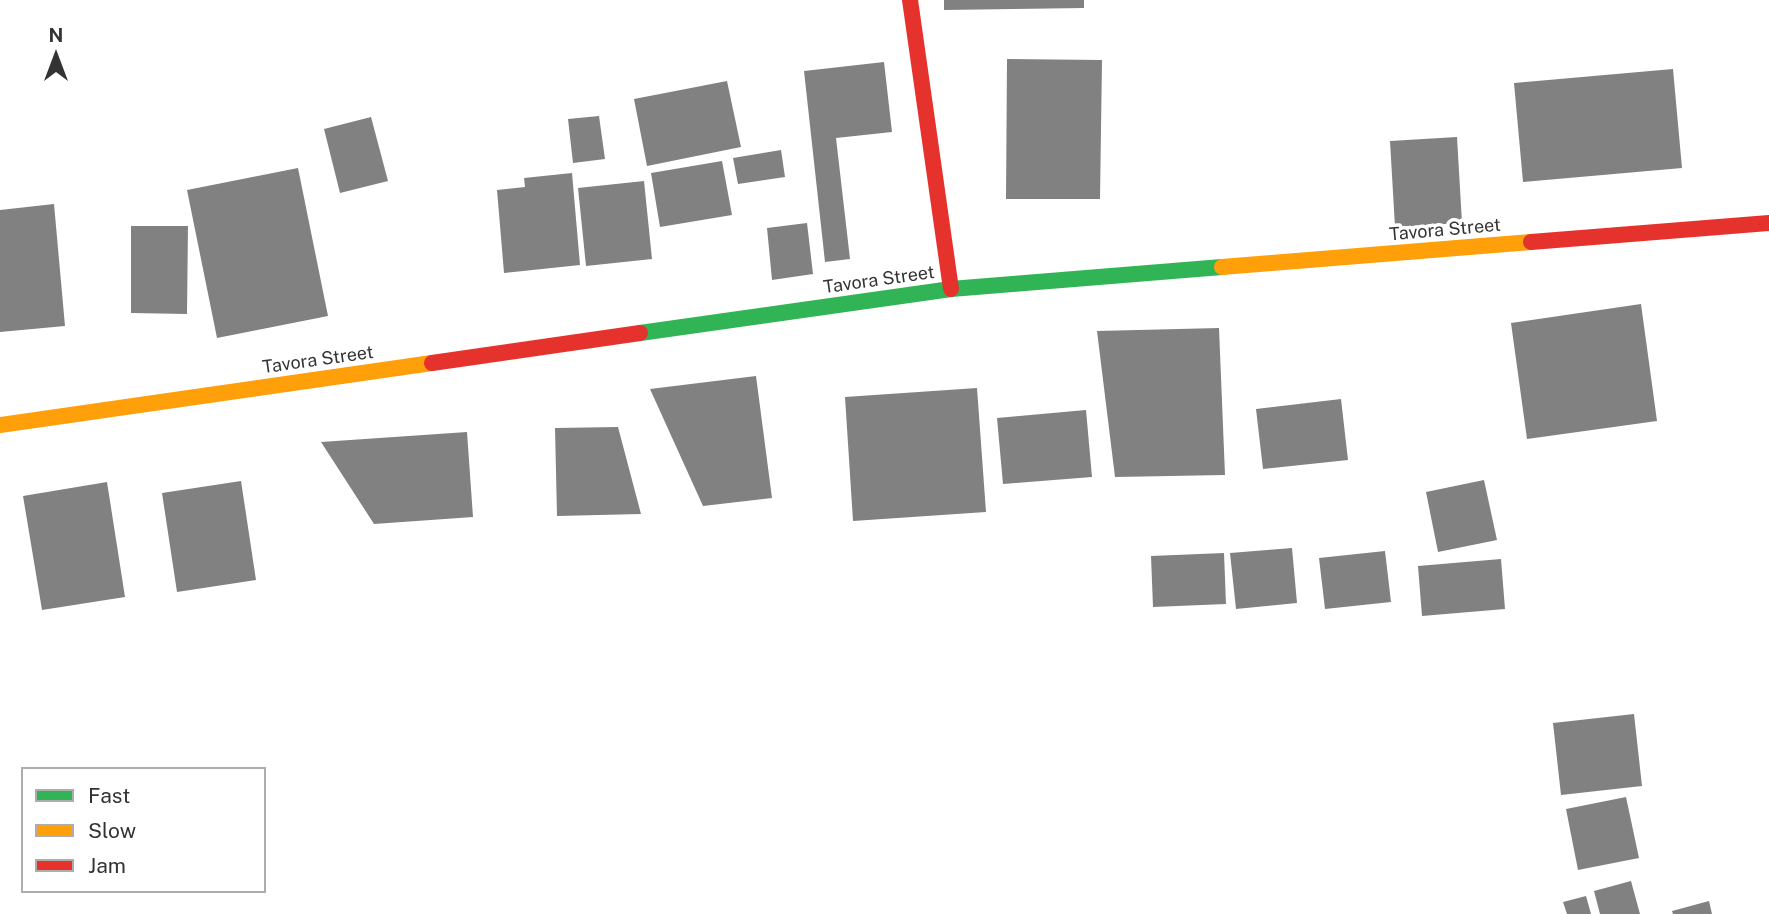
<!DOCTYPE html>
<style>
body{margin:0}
#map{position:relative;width:1769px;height:914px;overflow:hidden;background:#fff;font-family:"Public Sans",sans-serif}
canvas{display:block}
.legend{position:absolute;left:21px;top:767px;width:245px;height:126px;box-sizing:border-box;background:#fff;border:2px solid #adadad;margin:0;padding:9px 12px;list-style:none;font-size:21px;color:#333}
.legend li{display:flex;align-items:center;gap:14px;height:35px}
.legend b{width:35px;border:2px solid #adadad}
.north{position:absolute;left:21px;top:21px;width:70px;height:70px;-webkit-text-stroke:5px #fff;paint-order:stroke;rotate:0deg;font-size:19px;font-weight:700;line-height:28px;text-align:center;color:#333}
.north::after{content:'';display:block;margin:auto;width:24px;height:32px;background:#333;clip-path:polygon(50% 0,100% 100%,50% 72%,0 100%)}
</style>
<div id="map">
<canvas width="1769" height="914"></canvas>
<ul class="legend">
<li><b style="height:9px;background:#30b455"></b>Fast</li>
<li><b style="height:9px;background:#ff9f0a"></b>Slow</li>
<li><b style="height:9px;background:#e5322d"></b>Jam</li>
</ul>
<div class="north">N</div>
</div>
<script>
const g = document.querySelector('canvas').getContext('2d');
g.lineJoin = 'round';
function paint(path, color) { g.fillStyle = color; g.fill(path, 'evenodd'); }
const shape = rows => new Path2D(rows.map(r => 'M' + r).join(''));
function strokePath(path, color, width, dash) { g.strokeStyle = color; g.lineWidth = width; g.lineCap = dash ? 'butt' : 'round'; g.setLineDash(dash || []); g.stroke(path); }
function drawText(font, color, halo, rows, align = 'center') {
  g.font = font + ' "Public Sans",sans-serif'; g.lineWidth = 7; g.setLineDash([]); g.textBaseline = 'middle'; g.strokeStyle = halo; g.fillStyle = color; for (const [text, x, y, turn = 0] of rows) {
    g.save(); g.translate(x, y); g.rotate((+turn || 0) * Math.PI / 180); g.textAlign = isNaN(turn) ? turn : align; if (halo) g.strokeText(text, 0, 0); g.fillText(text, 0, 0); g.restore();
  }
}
paint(shape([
 [944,0,1084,0,1084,8,944,10],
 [1007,59,1102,60,1100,199,1006,199],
 [884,62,892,132,836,138,850,259,825,262,804,71],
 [1673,69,1682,168,1523,182,1514,83],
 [727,81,741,147,647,166,634,99],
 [599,116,605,159,573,163,568,119],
 [371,117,388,181,340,193,324,129],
 [1457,137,1462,223,1395,227,1390,141],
 [781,150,785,177,738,184,733,158],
 [722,161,732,215,660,227,651,173],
 [298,168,328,316,217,338,187,190],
 [572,173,580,265,504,273,497,190,525,187,524,178],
 [644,181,652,259,586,266,578,188],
 [54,204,65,326,0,332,0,210],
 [807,223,813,274,772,280,767,228],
 [131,226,188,226,187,314,131,313],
 [1641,304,1657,421,1527,439,1511,323],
 [1219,328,1225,475,1115,477,1097,331],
 [756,376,772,498,703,506,650,389],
 [977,388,986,512,853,521,845,397],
 [1341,399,1348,460,1263,469,1256,409],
 [1086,410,1092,477,1003,484,997,418],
 [618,427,641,514,557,516,555,428],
 [467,432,473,517,374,524,321,442],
 [1484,480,1497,540,1438,552,1426,492],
 [241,481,256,580,177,592,162,493],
 [107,482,125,597,42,610,23,496],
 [1292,548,1297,603,1236,609,1230,553],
 [1385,551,1391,602,1325,609,1319,558],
 [1224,553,1226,604,1153,607,1151,556],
 [1501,559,1505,609,1422,616,1418,566],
 [1634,714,1642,786,1561,795,1553,723],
 [1626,797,1639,858,1578,870,1566,809],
 [1631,881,1640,914,1600,914,1594,891],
 [1586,896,1591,914,1567,914,1563,902],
 [1709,901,1712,914,1673,914,1672,911]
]), '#818181');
strokePath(shape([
 [640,333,951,289,1222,267]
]), '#30b455', 16);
strokePath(shape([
 [1222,267,1531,242],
 [0,425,432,363]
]), '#ff9f0a', 16);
strokePath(shape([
 [910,0,951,289],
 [1531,242,1769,223],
 [432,363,640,333]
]), '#e5322d', 16);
drawText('18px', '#333', '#fff', [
 ["Tavora Street",1445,230,-5],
 ["Tavora Street",879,280,-8],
 ["Tavora Street",318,360,-8]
]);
</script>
